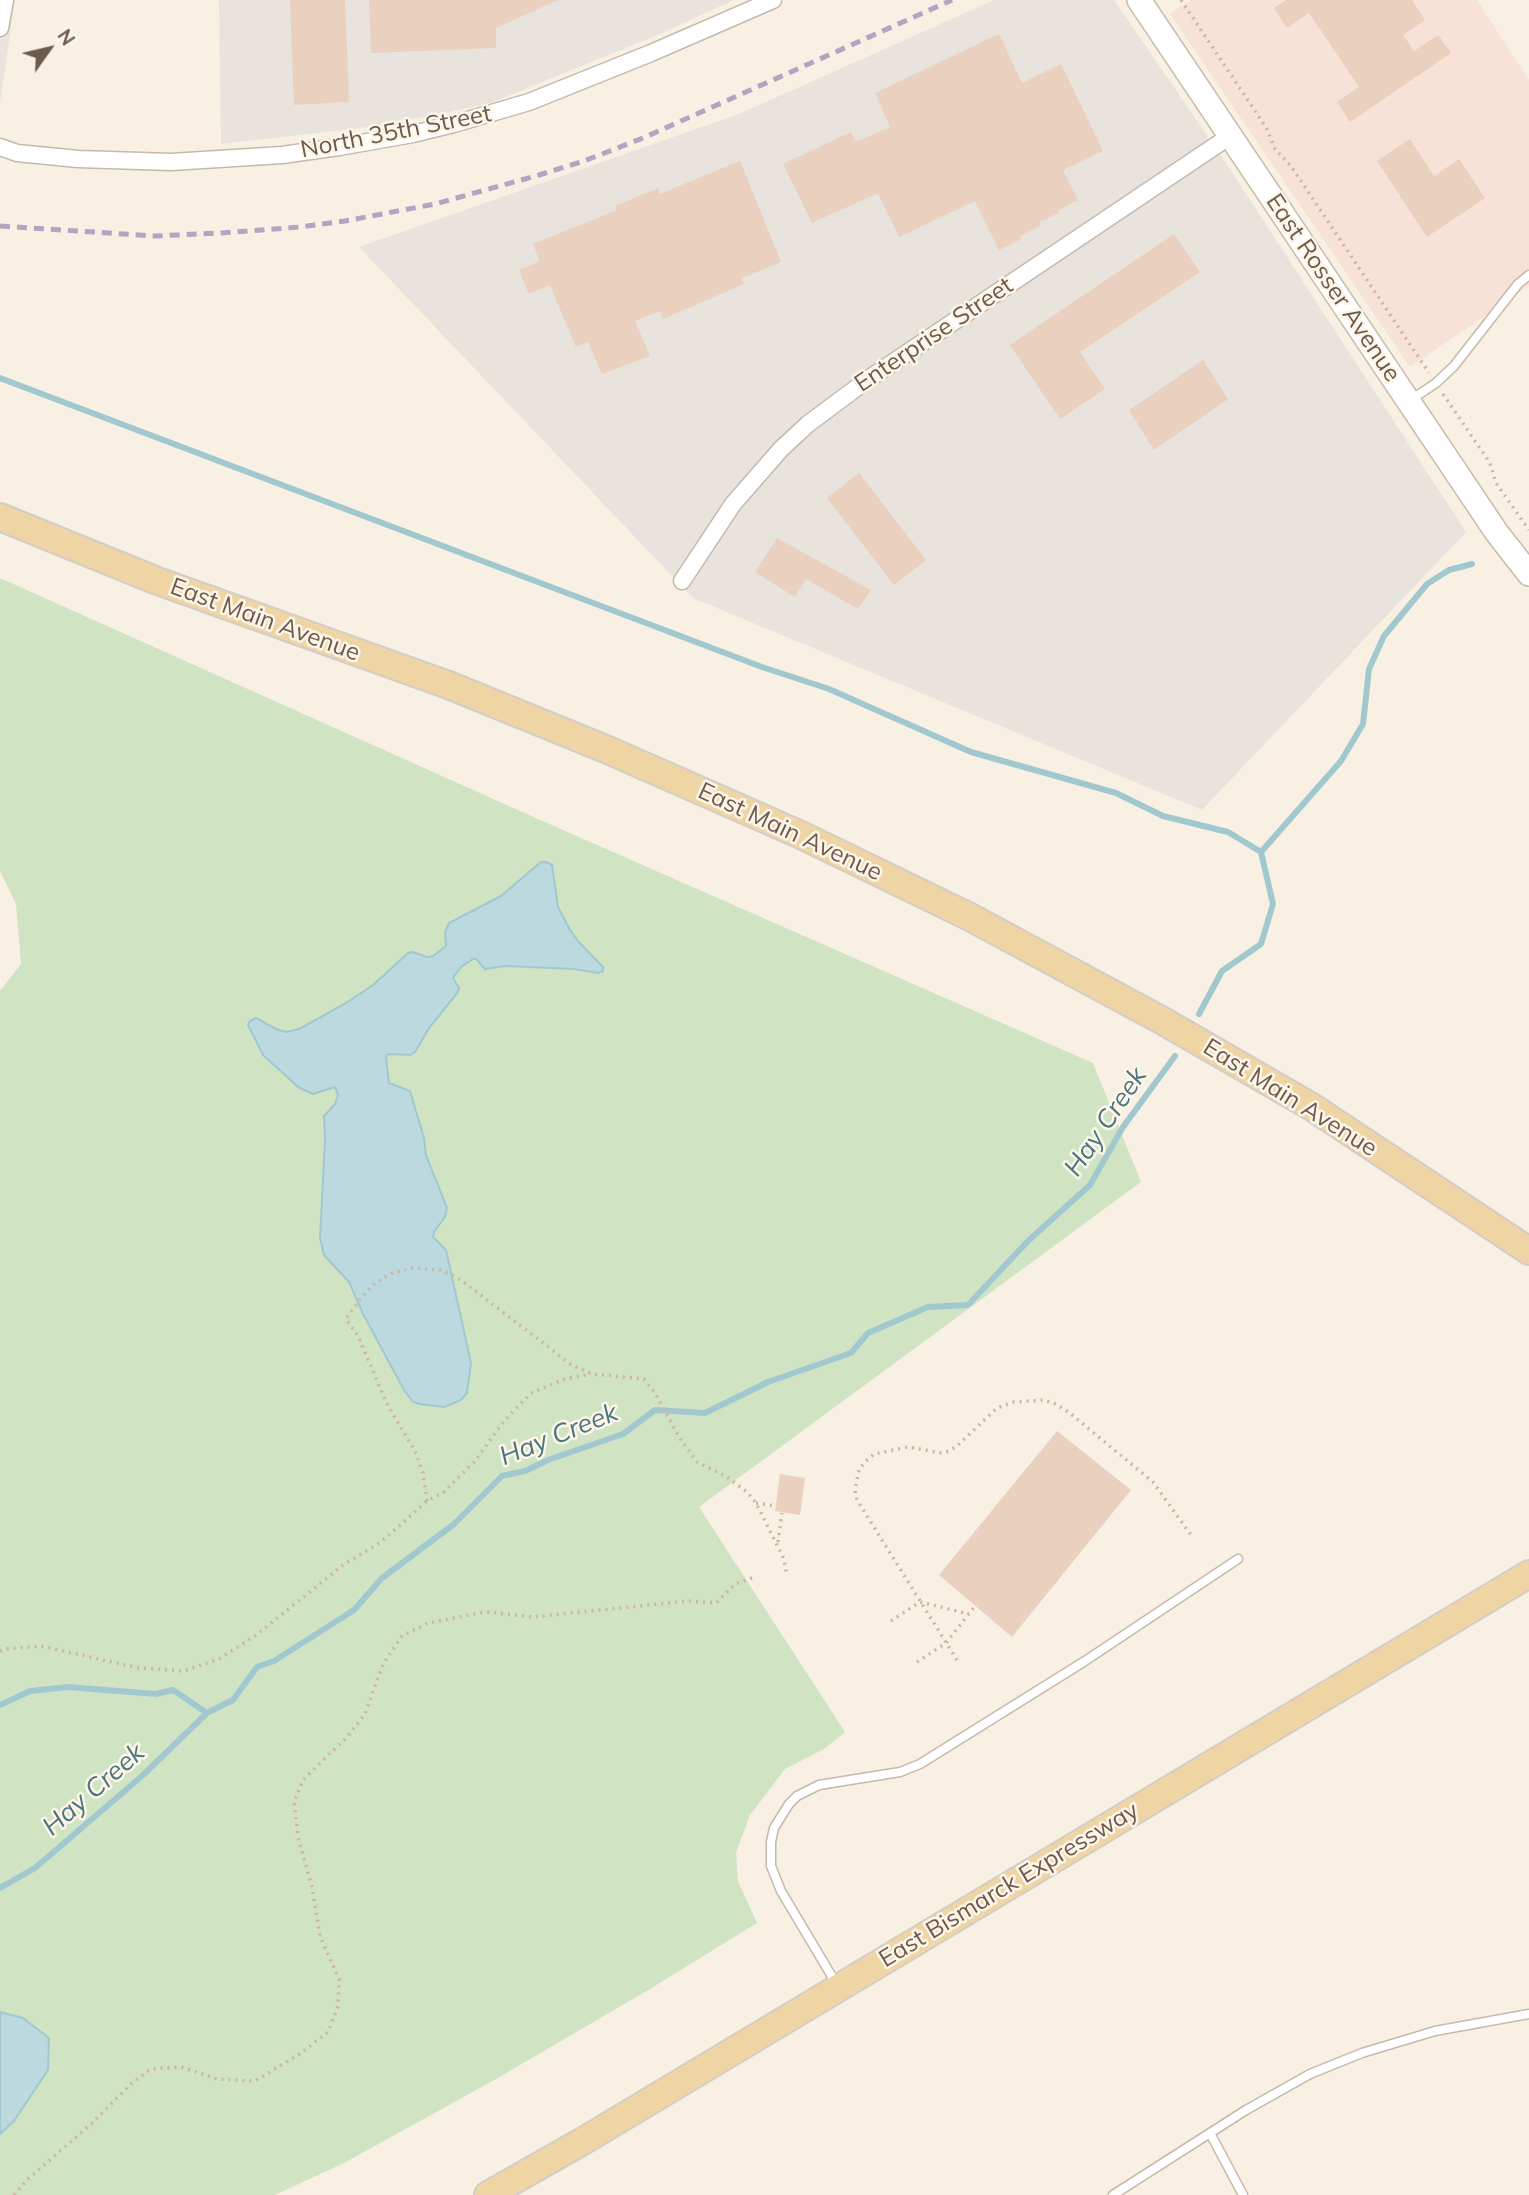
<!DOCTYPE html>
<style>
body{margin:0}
#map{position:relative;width:1529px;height:2195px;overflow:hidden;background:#f8f0e3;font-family:Mulish,sans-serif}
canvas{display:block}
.north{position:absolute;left:14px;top:14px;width:70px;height:70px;-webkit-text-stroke:5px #fcf5e8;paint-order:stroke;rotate:56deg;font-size:19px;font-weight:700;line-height:28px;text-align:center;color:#6d594d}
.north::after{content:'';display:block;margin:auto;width:24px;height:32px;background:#6d594d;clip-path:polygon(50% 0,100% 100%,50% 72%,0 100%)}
</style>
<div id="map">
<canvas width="1529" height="2195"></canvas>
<div class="north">N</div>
</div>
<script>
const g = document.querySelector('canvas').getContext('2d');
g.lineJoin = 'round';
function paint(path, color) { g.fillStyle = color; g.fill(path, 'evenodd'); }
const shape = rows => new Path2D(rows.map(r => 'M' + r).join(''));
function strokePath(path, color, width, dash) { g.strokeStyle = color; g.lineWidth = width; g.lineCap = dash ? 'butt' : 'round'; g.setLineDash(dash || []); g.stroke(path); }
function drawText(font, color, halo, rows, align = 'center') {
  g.font = font + ' Mulish,sans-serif'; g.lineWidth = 5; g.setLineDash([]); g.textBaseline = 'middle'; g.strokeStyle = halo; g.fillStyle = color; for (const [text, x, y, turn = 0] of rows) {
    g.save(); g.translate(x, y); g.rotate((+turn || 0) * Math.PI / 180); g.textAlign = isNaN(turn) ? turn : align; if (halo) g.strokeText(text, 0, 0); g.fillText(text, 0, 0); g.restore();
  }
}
paint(shape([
 [1191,0,1477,0,1529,80,1529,286,1410,367,1170,14]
]), '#f7e2d8');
paint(shape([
 [0,0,15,0,0,103],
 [219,0,734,0,660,34,488,104,378,126,221,144],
 [994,0,1114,0,1222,157,1466,532,1202,810,693,598,359,247,739,114]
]), '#e8e3dd');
paint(shape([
 [0,578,538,819,1093,1063,1141,1182,699,1507,845,1732,824,1749,785,1769,750,1815,736,1853,738,1881,757,1923,650,1989,496,2079,344,2163,275,2195,0,2195,0,991,21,964,16,904,0,871]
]), '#d0e4c4');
const water = shape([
 [541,862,546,862,552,865,558,907,570,930,578,941,603,967,603,971,598,973,574,969,505,966,485,969,476,959,473,959,461,967,453,978,459,988,458,992,429,1028,415,1052,410,1055,388,1054,386,1057,389,1083,410,1091,424,1138,426,1155,447,1208,445,1217,434,1232,433,1237,446,1250,471,1363,467,1393,461,1400,444,1407,420,1404,413,1402,404,1390,363,1314,349,1282,324,1255,320,1238,325,1139,324,1116,335,1104,338,1095,335,1087,313,1094,298,1087,263,1055,248,1025,250,1021,256,1018,276,1029,286,1032,299,1029,346,1003,373,985,408,953,413,952,427,957,433,956,446,946,445,932,449,923,501,896,541,862],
 [0,2012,23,2018,49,2038,48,2070,14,2121,0,2134,0,2012]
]);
paint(water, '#bbd9df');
strokePath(water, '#a2c8cf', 2);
strokePath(shape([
 [0,378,762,667,829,689,971,752,1116,793,1163,816,1228,832,1261,852],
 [1199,1014,1222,971,1261,944,1273,904,1261,852,1341,761,1363,724,1369,669,1384,636,1427,584,1449,570,1472,564],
 [0,1705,30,1691,68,1687,156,1694,173,1690,207,1713],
 [0,1888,35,1868,142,1776,207,1713,233,1700,257,1667,274,1661,354,1610,382,1578,454,1524,502,1476,525,1471,548,1460,623,1434,655,1410,705,1413,768,1382,851,1353,868,1333,928,1307,968,1305,1028,1241,1090,1185,1123,1127,1175,1056]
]), '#a2c8cf', 6);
paint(shape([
 [290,0,345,0,349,102,294,105],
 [369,0,558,0,496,28,496,48,371,53],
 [1286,0,1412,0,1425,20,1403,35,1414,51,1438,35,1451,53,1350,122,1337,102,1359,87,1309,13,1287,28,1274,8],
 [999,34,1022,83,1061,64,1103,151,1063,170,1078,200,1058,210,1059,213,1039,222,1040,226,1020,236,1021,239,999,250,975,201,899,237,878,193,812,223,783,164,851,132,856,142,890,127,875,93],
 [1410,139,1434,176,1459,159,1485,198,1427,237,1377,161],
 [740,161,781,262,742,278,744,284,663,319,660,311,635,321,650,356,602,374,588,342,576,347,550,285,529,294,519,270,540,261,533,244,617,210,615,206,658,188,660,194],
 [1174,234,1200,272,1080,352,1105,389,1060,419,1010,345],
 [1203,360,1228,399,1154,450,1129,410],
 [859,473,926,560,894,585,827,498],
 [777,538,871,590,858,609,806,579,795,597,755,572],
 [1057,1431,1131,1490,1012,1637,939,1575],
 [780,1474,805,1478,800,1515,775,1511]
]), '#ead0be');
const lane = shape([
 [1409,401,1436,383,1454,366,1518,284,1529,275],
 [837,1985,781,1891,771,1866,771,1842,774,1828,789,1804,797,1796,819,1785,900,1772,920,1764,1085,1661,1238,1559],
 [1210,2133,1243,2195],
 [1113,2195,1246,2110,1310,2074,1362,2053,1435,2031,1529,2014]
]);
const street = shape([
 [0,28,5,0],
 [0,147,17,153,78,159,171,162,282,155,339,147,413,134,454,124,529,102,651,53,773,0],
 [682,581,733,504,781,449,808,424,867,380,1230,136]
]);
const secondary = shape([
 [1139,0,1497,533,1529,574]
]);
const primary = shape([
 [0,517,155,580,446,684,608,750,801,835,970,917,1163,1021,1312,1107,1529,1251],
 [488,2195,583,2141,1529,1574]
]);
strokePath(lane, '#c7b8ac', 11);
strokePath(street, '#c7b8ac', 19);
strokePath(secondary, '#cab9aa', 26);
strokePath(primary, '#d3cdca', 30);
strokePath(shape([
 [1181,0,1267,129,1275,149,1291,166,1429,373],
 [1443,394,1490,463,1496,483,1529,530],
 [427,1501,423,1473,415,1451,387,1404,358,1336,346,1319,361,1298,375,1283,392,1273,412,1268,441,1270,461,1280,573,1366,593,1374,644,1379,655,1393,679,1437,697,1462,727,1477,747,1492,756,1503,784,1559,787,1576],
 [756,1503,775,1506],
 [778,1542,782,1513],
 [891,1621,920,1602,969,1614],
 [0,1651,6,1649,41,1646,139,1668,184,1671,219,1659,255,1636,343,1565,381,1542,427,1501,444,1492,475,1461,504,1421,531,1393,564,1379,591,1374],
 [957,1660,857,1500,855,1490,859,1470,865,1462,874,1454,908,1447,941,1453,949,1451,957,1446,997,1408,1014,1402,1044,1400,1056,1404,1071,1414,1153,1482,1191,1535],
 [917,1662,946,1643,975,1606],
 [14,2195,27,2180,90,2125,132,2083,151,2069,181,2067,217,2079,255,2081,301,2053,328,2032,338,2006,339,1979,320,1936,312,1887,298,1837,294,1802,303,1780,348,1736,365,1714,383,1664,402,1636,428,1623,486,1612,533,1617,688,1601,716,1603,735,1584,752,1578]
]), '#ceb4a2', 3.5, [2, 5]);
strokePath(lane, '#fff', 8);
strokePath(street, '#fff', 16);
strokePath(secondary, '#fff', 23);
strokePath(primary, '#efd4a4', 26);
strokePath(shape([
 [0,226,155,236,221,233,300,227,345,221,435,204,539,175,584,161,643,138,952,0]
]), '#b3a4c0', 5, [10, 7]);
drawText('24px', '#6d594d', '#fcf5e8', [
 ["North 35th Street",396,132,-11],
 ["East Rosser Avenue",1333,288,56],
 ["Enterprise Street",934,335,-34],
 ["East Main Avenue",265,620,20],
 ["East Main Avenue",790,832,25],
 ["East Main Avenue",1290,1098,32],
 ["East Bismarck Expressway",1009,1885,-31]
]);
drawText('italic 26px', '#4a747e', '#fcf5e8', [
 ["Hay Creek",1106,1122,-56],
 ["Hay Creek",559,1435,-22],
 ["Hay Creek",94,1790,-41]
]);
</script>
